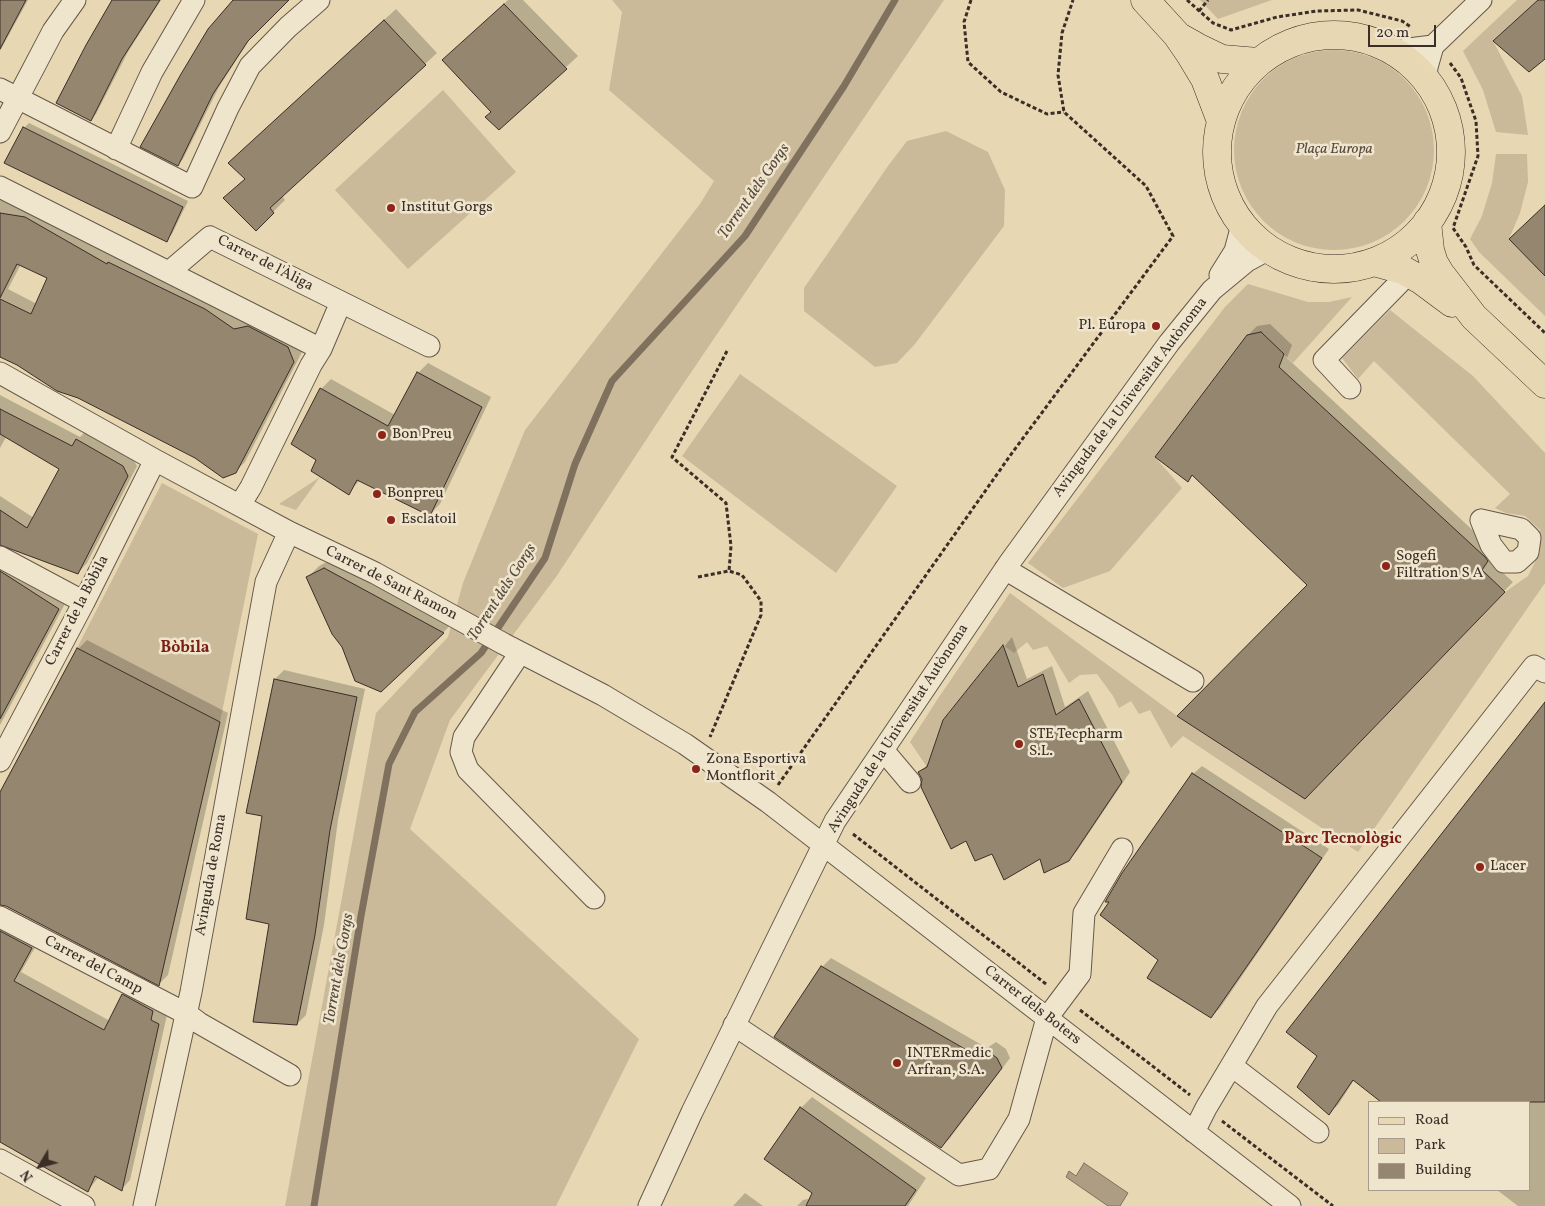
<!DOCTYPE html>
<meta charset="utf-8">
<style>
body{margin:0}
#map{position:relative;width:1545px;height:1206px;overflow:hidden;background:#e7d7b2;font-family:Vollkorn,serif}
canvas{display:block}
.legend{position:absolute;left:1368px;top:1101px;width:162px;height:90px;box-sizing:border-box;background:#efe5cd;border:1px solid #a79c8b;margin:0;padding:6px 9px;list-style:none;font-size:15px;color:#3b2e27}
.legend li{display:flex;align-items:center;gap:10px;height:25px}
.legend b{width:25px;border:1px solid #a79c8b}
.north{position:absolute;left:15px;top:1141px;width:50px;height:50px;-webkit-text-stroke:4px #efe5cd;paint-order:stroke;rotate:233deg;font-size:14px;font-weight:700;line-height:20px;text-align:center;color:#3b2e27}
.north::after{content:'';display:block;margin:auto;width:18px;height:22px;background:#3b2e27;clip-path:polygon(50% 0,100% 100%,50% 72%,0 100%)}
.scale{position:absolute;left:1368px;top:25px;width:68px;height:22px;box-sizing:border-box;border:2px solid #3b2e27;border-top:0;padding-left:6px;font-size:15px;line-height:18px;white-space:nowrap;color:#3b2e27;-webkit-text-stroke:4px #efe5cd;paint-order:stroke}
</style>
<div id="map">
<canvas width="1545" height="1206"></canvas>
<ul class="legend">
<li><b style="height:6px;background:#e7d7b2"></b>Road</li>
<li><b style="height:14px;background:#caba9a"></b>Park</li>
<li><b style="height:14px;background:#94866f"></b>Building</li>
</ul>
<div class="north">N</div>
<div class="scale">20 m</div>
</div>
<script>
const g = document.querySelector('canvas').getContext('2d');
g.lineJoin = 'round';
function paint(path, color) { g.fillStyle = color; g.fill(path, 'evenodd'); }
const shape = rows => new Path2D(rows.map(r => 'M' + r).join(''));
function strokePath(path, color, width, dash) { g.strokeStyle = color; g.lineWidth = width; g.lineCap = dash ? 'butt' : 'round'; g.setLineDash(dash || []); g.stroke(path); }
function drawText(font, color, halo, rows, align = 'center') {
  g.font = font + ' Vollkorn,serif'; g.lineWidth = 5; g.setLineDash([]); g.textBaseline = 'middle'; g.strokeStyle = halo; g.fillStyle = color; for (const [text, x, y, turn = 0] of rows) {
    g.save(); g.translate(x, y); g.rotate((+turn || 0) * Math.PI / 180); g.textAlign = isNaN(turn) ? turn : align; if (halo) g.strokeText(text, 0, 0); g.fillText(text, 0, 0); g.restore();
  }
}
paint(shape([
 [612,0,944,0,673,399,556,577,450,720,410,829,639,1039,556,1206,285,1206,376,713,448,637,463,583,525,430,700,204,714,181,609,90,622,12],
 [1200,0,1272,0,1218,19],
 [1517,0,1538,0,1493,41,1522,96,1528,135,1496,132,1483,90,1463,51],
 '1234 150a100 100 0 1 1 200 0a100 100 0 1 1-200 0Z',
 [443,90,516,172,408,269,335,190],
 [946,131,988,152,1005,190,1004,226,915,344,897,363,875,367,804,311,804,288,888,166,907,141],
 [1496,154,1527,154,1528,182,1520,213,1509,239,1545,276,1545,316,1479,252,1470,239,1482,216,1492,183],
 [1248,284,1308,302,1329,302,1352,297,1293,363,1261,332,1247,335,1155,457,1182,488,1110,571,1063,588,1028,563,1225,307],
 [1390,310,1473,376,1545,453,1545,583,1358,852,1183,736,1171,748,1150,710,1139,714,1131,701,1119,708,1113,696,1097,674,1080,675,1069,683,1047,646,1033,650,1027,642,1014,653,1003,645,943,720,927,767,910,742,937,700,1010,593,1177,716,1305,799,1505,592,1528,576,1540,552,1540,530,1525,516,1506,513,1495,508,1510,494,1374,361,1358,379,1342,358],
 [740,374,897,486,836,573,682,456],
 [320,477,296,510,279,504],
 [162,483,258,534,220,722,77,648]
]), '#caba9a');
const water = shape([
 [1084,1163,1128,1193,1120,1206,1108,1206,1066,1177,1069,1171,1076,1176,1084,1163]
]);
paint(water, '#ad9e83');
strokePath(water, '#7f715e', 1);
paint(shape([
 [0,0,28,0,0,51],
 [113,0,161,0,128,52,96,114,91,120],
 [234,0,287,0,253,34,219,87,183,159,178,164],
 [508,0,523,0,578,56,499,129,492,111,456,49],
 [396,9,437,53,282,196,285,200,256,229,241,151],
 [29,123,188,201,172,234,166,240,24,128],
 [0,200,11,205,34,208,297,338,302,352,245,462,235,472,196,457,0,356],
 [21,264,48,277,37,304,8,289],
 [1270,324,1292,345,1287,358,1493,549,1496,552,1490,561,1513,582,1305,798,1309,585,1193,474,1188,480,1248,335,1257,326],
 [428,363,491,397,440,504,430,514,360,480,348,493,317,460,321,389,331,379,395,415,418,373],
 [0,395,80,437,86,431,132,457,137,466,87,563,78,573,0,544,0,496,34,518,61,469,6,437,0,448],
 [0,557,67,600,0,725],
 [336,557,454,621,443,633,343,647,308,577,319,566],
 [1012,637,1027,679,1052,666,1065,707,1088,691,1130,772,1077,851,1068,860,1041,857,966,840,920,772,928,764,944,721],
 [87,640,228,713,168,975,159,984,6,905,0,903,0,795,78,649],
 [284,670,365,689,338,820,324,925,306,1015,297,1024,270,923,264,815,248,812,275,679],
 [1545,704,1545,1206,1518,1206,1497,1190,1529,1190,1529,1102,1383,1102,1354,1080,1338,1105,1329,1113],
 [1202,766,1329,849,1220,1008,1211,1017,1159,960,1193,774],
 [0,917,40,939,21,972,110,1021,123,995,132,986,167,1015,130,1180,122,1189,99,1177,88,1190,0,1141],
 [831,958,987,1048,996,1042,1006,1049,1010,1058,950,1138,941,1147,822,967],
 [812,1097,926,1178,908,1206,797,1206,803,1200,819,1197,801,1108],
 [745,1193,763,1206,733,1206]
]), '#0003');
strokePath(shape([
 [314,1206,361,916,389,764,415,712,481,653,545,558,575,464,612,381,745,236,844,86,895,0]
]), '#7f715e', 7);
const building = shape([
 [0,0,26,0,0,49,0,0],
 [112,0,160,0,122,59,91,121,56,103,86,45,112,0],
 [233,0,289,0,248,41,213,94,178,166,140,147,181,74,208,29,233,0],
 [1538,0,1545,0,1545,59,1529,72,1493,41,1538,0],
 [504,4,567,69,499,130,485,117,491,112,442,60,504,4],
 [384,20,426,65,270,208,274,213,256,231,223,198,245,179,228,163,384,20],
 [23,127,183,207,167,242,4,163,23,127],
 [1545,205,1545,276,1509,239,1545,205],
 [0,213,25,217,107,264,108,262,205,309,234,329,248,326,288,347,294,362,236,473,223,478,195,458,78,398,57,391,17,365,0,357,0,299,31,314,47,278,17,264,0,298,0,213],
 [1261,332,1284,354,1279,367,1485,557,1488,561,1482,570,1505,592,1305,799,1177,716,1307,585,1192,475,1188,482,1155,457,1247,335,1261,332],
 [417,372,482,407,430,516,357,480,349,495,311,471,316,460,291,444,320,388,388,426,417,372],
 [0,409,72,446,76,439,123,466,128,476,78,574,0,545,0,510,27,528,59,469,0,434,0,409],
 [324,568,444,633,381,692,355,681,342,647,332,634,306,577,324,568],
 [0,571,59,609,0,719,0,571],
 [1003,645,1018,687,1043,674,1056,715,1079,699,1122,782,1069,861,1044,873,1040,859,1004,880,992,854,975,861,966,841,951,849,921,787,922,779,918,772,927,767,943,720,1003,645],
 [77,648,220,722,159,986,6,906,0,905,0,792,77,648],
 [274,679,357,697,330,830,315,935,297,1025,253,1022,269,924,246,919,262,816,246,813,274,679],
 [1545,702,1545,1102,1381,1102,1353,1080,1329,1115,1297,1087,1317,1056,1286,1032,1545,702],
 [1192,773,1322,858,1211,1018,1147,978,1158,960,1100,915,1109,902,1105,902,1122,873,1192,773],
 [0,931,32,948,14,981,104,1030,122,994,153,1011,151,1020,159,1024,122,1191,95,1176,88,1192,0,1142,0,931],
 [821,966,977,1056,986,1050,997,1058,1002,1068,941,1148,774,1037,821,966],
 [800,1107,916,1190,905,1206,806,1206,812,1193,764,1159,800,1107]
]);
paint(building, '#94866f');
strokePath(building, '#3b2e27', 1);
const minor = shape([
 [1392,51,1433,46],
 [1426,81,1427,67,1433,46,1481,0],
 [0,89,192,187,228,108,250,66,288,27,319,0],
 [0,132,53,31,75,0],
 [116,149,152,72,194,0],
 [0,187,321,349],
 [169,272,210,237,341,302,321,349,311,365,251,487,243,500,245,508],
 [1220,275,1235,251,1242,225],
 [341,302,429,346],
 [0,373,155,460,289,532,375,573,504,644,603,695,685,744,768,802,1290,1206],
 [1350,388,1324,360,1409,273],
 [1481,520,1521,529,1530,538,1528,552,1517,562,1504,562,1491,545,1481,520],
 [0,557,84,602],
 [1005,569,1193,681],
 [520,653,464,737,461,752,468,770,594,898],
 [883,750,910,782],
 [0,761,84,602,155,460],
 [0,917,187,1014,199,1023,290,1075],
 [734,1025,959,1175,989,1169,1019,1119,1047,1018,1080,974,1084,913,1122,849],
 [1232,1066,1318,1132],
 [1194,1132,1206,1108,1267,1006,1534,666,1545,672],
 [0,1160,84,1206],
 [144,1206,191,992,266,582,289,532],
 [649,1206,692,1112,835,821,1010,562,1169,343,1212,290,1247,261,1269,249]
]);
const major = shape([
 [1145,0,1177,35,1190,54,1205,79,1221,121],
 '1217 152a117 117 0 1 1 234 0a117 117 0 1 1-234 0Z',
 [1181,38,1197,47,1222,59,1258,62],
 [1427,222,1430,250,1434,263,1440,273,1474,317,1545,384],
 [1374,262,1403,270,1421,280,1452,303]
]);
strokePath(minor, '#66584a', 23);
strokePath(major, '#3b2e27', 29);
strokePath(shape([
 [971,0,964,22,968,62,1001,92,1047,114,1064,112],
 [1187,0,1213,23,1231,30,1277,17,1317,11,1358,10,1402,21,1411,27],
 [1199,11,1208,0],
 [1450,63,1461,78,1476,121,1478,156,1453,228,1466,247,1474,265,1545,333],
 [727,351,672,457,726,503,731,546,729,571],
 [698,577,729,571,742,575,761,601,761,615,710,737],
 [778,785,1012,453,1173,236,1146,186,1064,112,1058,75,1062,33,1073,0],
 [853,834,1046,984],
 [1080,1010,1190,1095],
 [1222,1121,1333,1206]
]), '#3b2e27', 3, [4, 2.5]);
strokePath(minor, '#efe5cd', 21);
strokePath(major, '#e7d7b2', 28);
for (const [x, y, r, color] of [
 [391,208,5,"#8f2418"],
 [1156,326,5,"#8f2418"],
 [382,435,5,"#8f2418"],
 [377,494,5,"#8f2418"],
 [391,520,5,"#8f2418"],
 [1386,566,5,"#8f2418"],
 [1019,744,5,"#8f2418"],
 [696,769,5,"#8f2418"],
 [1480,867,5,"#8f2418"],
 [897,1063,5,"#8f2418"]
]) { const dot = new Path2D(); dot.arc(x, y, r, 0, 2 * Math.PI); g.fillStyle = color; g.fill(dot); strokePath(dot, '#efe5cd', 2); }
drawText('italic 15px', '#584a3e', '#efe5cd', [
 ["Plaça Europa",1334,150]
]);
drawText('15px', '#3b2e27', '#efe5cd', [
 ["Institut Gorgs",401,208],
 ["Pl. Europa",1146,326,"right"],
 ["Bon Preu",392,435],
 ["Bonpreu",387,494],
 ["Esclatoil",401,520],
 ["Sogefi",1396,557],
 ["Filtration S A",1396,574],
 ["STE Tecpharm",1029,735],
 ["S.L.",1029,752],
 ["Zona Esportiva",706,760],
 ["Montflorit",706,777],
 ["Lacer",1490,867],
 ["INTERmedic",907,1054],
 ["Arfran, S.A.",907,1071]
], 'left');
drawText('15px', '#3b2e27', '#efe5cd', [
 ["Carrer de l'Àliga",265,264,27],
 ["Avinguda de la Universitat Autònoma",1131,398,-53],
 ["Carrer de Sant Ramon",391,584,27],
 ["Carrer de la Bòbila",78,611,-63],
 ["Avinguda de la Universitat Autònoma",899,729,-57],
 ["Avinguda de Roma",212,875,-80],
 ["Carrer del Camp",93,966,28],
 ["Carrer dels Boters",1032,1006,38]
]);
drawText('italic 16px', '#584a3e', '#efe5cd', [
 ["Torrent dels Gorgs",755,192,-55],
 ["Torrent dels Gorgs",503,593,-57],
 ["Torrent dels Gorgs",340,969,-80]
]);
drawText('bold 16px', '#7a1f14', '#efe5cd', [
 ["Bòbila",185,649],
 ["Parc Tecnològic",1343,840]
]);
</script>
